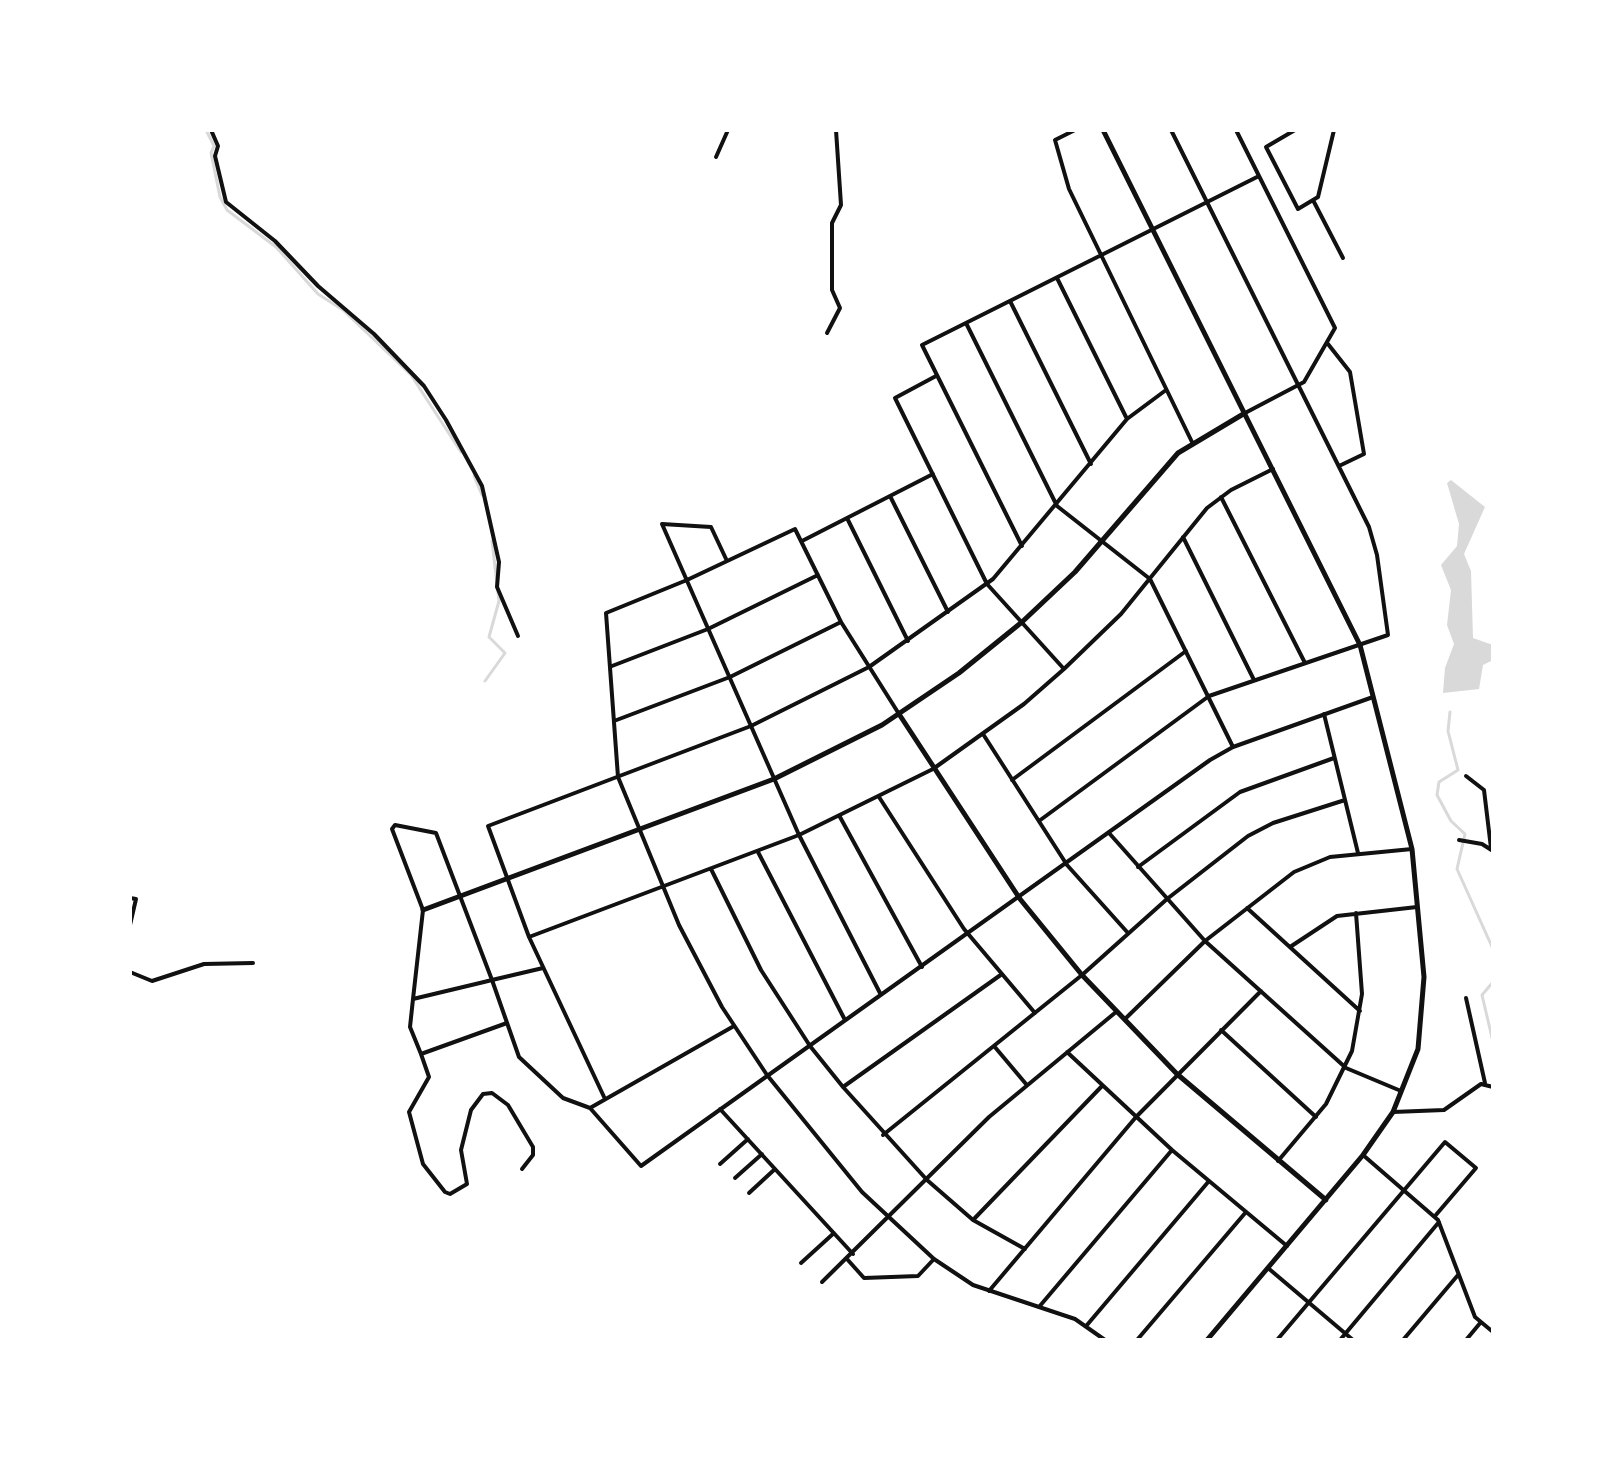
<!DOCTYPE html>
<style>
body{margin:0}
#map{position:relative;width:1623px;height:1470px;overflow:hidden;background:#fff;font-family:"Nunito Sans",sans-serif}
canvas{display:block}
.frame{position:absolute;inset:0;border:132px solid #fff;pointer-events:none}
</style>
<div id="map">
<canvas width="1623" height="1470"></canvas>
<div class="frame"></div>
</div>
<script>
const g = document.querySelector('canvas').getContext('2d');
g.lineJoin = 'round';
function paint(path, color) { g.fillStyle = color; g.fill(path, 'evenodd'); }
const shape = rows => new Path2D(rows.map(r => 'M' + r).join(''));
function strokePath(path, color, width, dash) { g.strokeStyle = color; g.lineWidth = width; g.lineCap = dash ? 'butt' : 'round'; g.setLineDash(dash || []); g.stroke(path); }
paint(shape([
 [1451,480,1485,507,1464,554,1471,571,1473,638,1493,645,1493,660,1483,665,1479,689,1443,693,1445,668,1454,644,1447,625,1451,590,1441,565,1457,546,1459,524,1447,483]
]), '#d9d9d9');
strokePath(shape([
 [206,130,214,146,211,153,220,197,227,210,276,247,318,294,343,310,411,375,461,452],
 [474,476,482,495],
 [485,681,505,653,489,637,499,601,492,541],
 [1450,712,1448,731,1458,770,1439,782,1437,795,1451,821,1465,834,1457,869,1493,949],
 [1493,982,1482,995,1493,1042]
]), '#d9d9d9', 3);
strokePath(shape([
 [211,130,218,146,215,156,226,202,275,241,318,286,374,334,424,386,446,420,482,486,499,562,497,587,518,636],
 [1075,130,1055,140,1069,189,1192,442],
 [1236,130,1335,328,1304,382,1245,413],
 [1295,130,1266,147,1298,209,1318,197,1334,130],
 [716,157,728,130],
 [1314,202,1343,258],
 [1057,278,1127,419],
 [1010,301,1091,464],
 [966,323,1057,506,1150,579,1233,747],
 [827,333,840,308,832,290,832,223,841,205,836,130],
 [1328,344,1350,372,1364,454,1339,466],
 [936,376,895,398,987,584,1064,669],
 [890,496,948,612],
 [1221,497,1305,663],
 [847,518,908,641],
 [1183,537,1254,680],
 [802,541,933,474],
 [1022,546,922,345,1259,176],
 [727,561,711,527,662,524,799,835,881,995],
 [612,666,708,629,818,575],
 [899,714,841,622,795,529,687,580,606,613,618,777,679,925,722,1007,767,1075,862,1192,934,1259,973,1285,1075,1319,1105,1340],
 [1324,714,1358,853],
 [614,721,730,677,841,622],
 [983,734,1067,865,1128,933],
 [1466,776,1484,790,1491,848],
 [1012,780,1186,651],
 [879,797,964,929,1035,1013],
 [840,817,922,967],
 [1039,821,1209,696,1388,635,1377,555,1369,527,1171,130],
 [1109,833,1205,941,1346,1068,1401,1091],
 [1459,840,1482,844,1493,851],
 [758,852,845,1020],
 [1138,867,1240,792,1334,758],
 [711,869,761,970,810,1046,843,1087,927,1180,973,1220,1025,1249],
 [130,898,136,899,130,925],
 [1247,908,1360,1011],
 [529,937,799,835,933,769,1024,704,1064,669,1121,614,1207,508,1231,490,1273,469],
 [1290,947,1337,916,1417,907],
 [543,968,492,980,484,982,413,999,423,910,392,829,395,825,436,833,492,980,519,1057,563,1098,590,1108,734,1026],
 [130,972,152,981,204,964,253,963],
 [1466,998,1485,1083],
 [413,999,410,1027,421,1054,507,1023],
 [1125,1019,1205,941,1294,872,1330,857,1412,849],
 [1221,1030,1316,1117],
 [994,1046,1026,1084],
 [1067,1052,1172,1150,1287,1246],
 [421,1054,429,1077,409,1112,423,1164,445,1192,450,1194,467,1184,461,1150,471,1110,483,1094,492,1093,508,1105,533,1147,533,1155,522,1169],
 [843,1087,1002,974],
 [605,1099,529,937,488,826,751,726,869,667,993,579,1127,419,1166,390],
 [590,1108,641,1166,1210,760,1233,747,1373,697],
 [720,1109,853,1254],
 [1393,1112,1444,1110,1481,1084,1493,1087],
 [883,1135,1082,975,1167,899,1248,836,1273,823,1345,800],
 [1363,1155,1438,1220,1475,1317,1493,1332],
 [1278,1161,1326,1104,1352,1051,1362,994,1356,913],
 [720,1164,748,1139],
 [735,1178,762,1154],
 [749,1193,775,1169],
 [973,1220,1102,1086],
 [847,1259,864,1278,918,1276,934,1259],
 [801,1263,834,1233],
 [1268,1268,1353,1340],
 [822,1282,989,1117,1116,1012],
 [989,1291,1136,1117,1261,991],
 [1039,1307,1172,1150],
 [1087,1325,1209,1181],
 [1137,1340,1246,1212],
 [1277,1340,1445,1142,1476,1168,1435,1216],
 [1340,1340,1439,1222],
 [1403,1340,1458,1275],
 [1466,1340,1481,1322]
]), '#111', 4);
strokePath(shape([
 [1103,130,1360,645,1412,849,1424,977,1418,1049,1393,1112,1363,1155,1207,1340],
 [899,714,1020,899,1082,975,1177,1074,1326,1200],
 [423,910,774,779,882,725,959,673,1022,622,1075,572,1178,453,1245,413]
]), '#111', 5);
</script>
